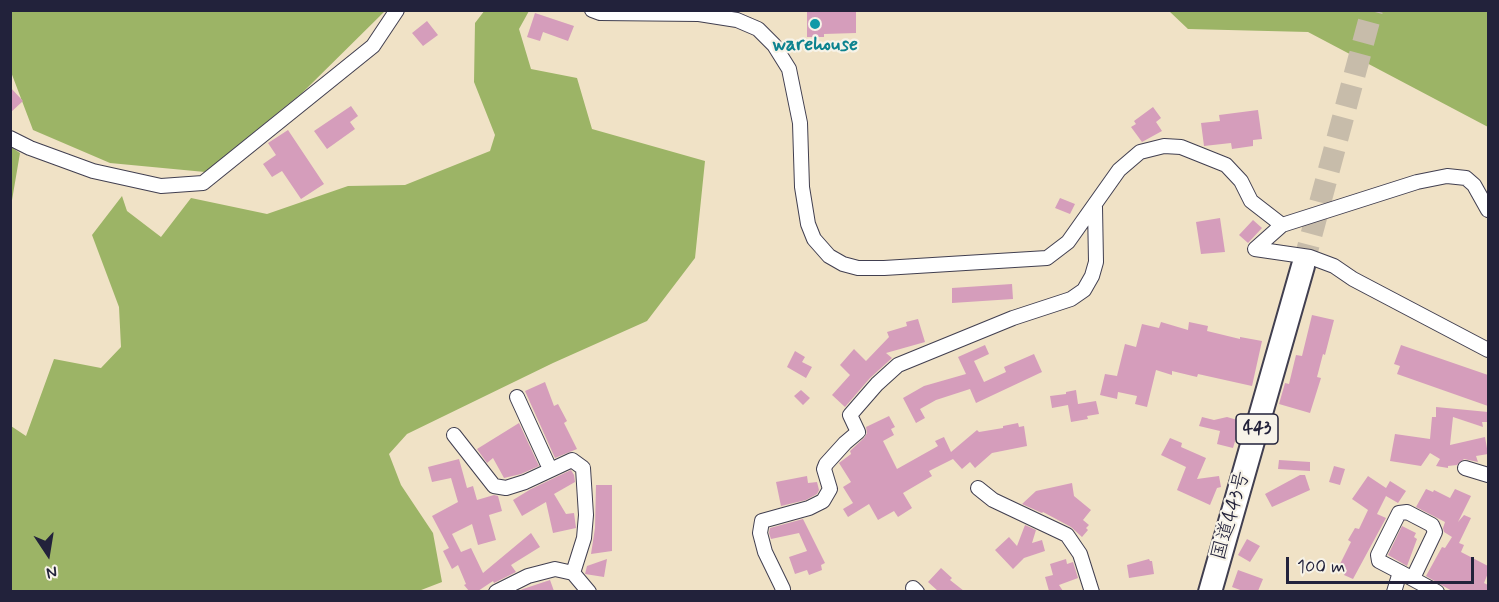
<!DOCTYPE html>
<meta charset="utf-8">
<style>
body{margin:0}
#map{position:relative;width:1499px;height:602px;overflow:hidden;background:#f0e2c6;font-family:Mynerve,sans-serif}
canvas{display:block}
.frame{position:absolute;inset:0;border:12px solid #22223b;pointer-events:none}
.north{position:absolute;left:18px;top:524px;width:60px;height:60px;-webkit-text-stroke:4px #f7f3e8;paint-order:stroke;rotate:168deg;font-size:16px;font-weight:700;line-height:24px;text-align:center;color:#22223b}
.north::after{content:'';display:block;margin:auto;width:21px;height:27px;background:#22223b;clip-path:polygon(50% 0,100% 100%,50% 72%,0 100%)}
.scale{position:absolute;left:1286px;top:557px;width:188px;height:27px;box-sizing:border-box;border:3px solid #22223b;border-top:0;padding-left:8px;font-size:18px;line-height:21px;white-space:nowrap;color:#22223b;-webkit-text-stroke:4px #f7f3e8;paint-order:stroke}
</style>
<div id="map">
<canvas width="1499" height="602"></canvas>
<div class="frame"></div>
<div class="north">N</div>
<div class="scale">100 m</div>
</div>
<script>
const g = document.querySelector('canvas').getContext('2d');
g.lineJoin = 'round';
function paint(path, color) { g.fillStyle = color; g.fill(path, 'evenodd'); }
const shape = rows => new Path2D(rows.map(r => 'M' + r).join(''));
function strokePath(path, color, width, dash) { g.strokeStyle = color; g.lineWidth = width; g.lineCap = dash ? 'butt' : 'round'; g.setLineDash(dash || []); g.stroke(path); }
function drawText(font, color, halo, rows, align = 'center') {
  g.font = font + ' Mynerve,"Klee One",sans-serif'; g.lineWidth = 4.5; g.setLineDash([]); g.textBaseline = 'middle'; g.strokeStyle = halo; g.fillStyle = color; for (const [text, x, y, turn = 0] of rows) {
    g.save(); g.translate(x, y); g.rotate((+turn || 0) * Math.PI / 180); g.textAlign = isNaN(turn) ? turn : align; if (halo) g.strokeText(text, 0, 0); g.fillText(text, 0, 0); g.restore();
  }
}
paint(shape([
 [485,10,529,11,519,29,531,69,577,78,592,129,705,161,695,258,647,321,553,363,407,434,389,454,401,485,433,533,442,582,416,592,11,591,11,426,26,436,54,359,101,368,121,347,119,307,92,235,122,196,127,211,161,237,191,198,267,214,348,186,405,185,490,151,495,135,474,82,475,23],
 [11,11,385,11,302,93,205,172,110,163,33,130,11,72],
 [1169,11,1488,11,1488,127,1308,32,1188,29],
 [11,147,20,153,11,206]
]), '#9cb466');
paint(shape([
 [807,10,856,10,856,33,824,34,824,37,807,37],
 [535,13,574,26,568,41,543,32,540,41,527,37],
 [427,21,438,35,423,46,412,33],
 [10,87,23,101,10,113],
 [351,106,358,116,350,122,355,129,327,149,314,131],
 [1153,107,1161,118,1156,122,1162,131,1142,142,1131,127,1136,124,1134,121],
 [1258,110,1262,139,1253,140,1253,146,1232,149,1231,143,1204,146,1201,123,1220,121,1219,115],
 [288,130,324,184,301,199,282,171,272,177,263,164,276,155,268,143],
 [1060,198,1075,204,1070,214,1055,208],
 [1220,218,1225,252,1201,254,1196,222],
 [1253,220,1262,228,1248,243,1239,235],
 [1012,284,1013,299,952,303,952,288],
 [1312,315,1334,320,1325,355,1323,354,1317,377,1321,378,1310,413,1279,404,1285,383,1289,384,1296,355,1302,356],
 [918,319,925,342,886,353,892,358,870,378,845,407,832,395,850,375,840,365,854,349,866,361,889,337,887,332,907,326,906,322],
 [1161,322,1188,330,1189,322,1208,326,1207,331,1240,339,1240,337,1262,341,1252,386,1198,374,1197,377,1172,371,1172,375,1156,370,1147,407,1135,404,1137,396,1118,392,1117,399,1100,395,1105,374,1117,376,1125,344,1136,347,1142,324,1159,328],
 [985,345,989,354,974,361,984,382,1006,372,1004,367,1034,354,1042,372,976,403,970,389,936,400,920,409,925,418,916,423,903,398,924,386,966,374,958,357],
 [1401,345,1488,375,1488,406,1397,374,1400,366,1394,364],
 [795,351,805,357,802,362,812,367,806,378,787,367],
 [545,382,554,406,558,404,567,421,564,423,577,449,555,458,525,391],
 [801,390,810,398,803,405,794,396],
 [1076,390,1078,404,1096,401,1099,414,1087,416,1088,419,1071,422,1068,405,1052,408,1050,396,1066,394,1066,392],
 [1436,407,1488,412,1488,422,1482,422,1483,427,1453,417,1450,445,1485,437,1488,454,1476,456,1478,462,1464,459,1457,465,1448,466,1448,468,1436,466,1440,459,1430,453,1421,466,1390,461,1395,434,1430,439,1432,417,1436,417],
 [889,416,895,427,891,429,894,435,883,441,897,469,938,446,935,441,944,437,951,452,977,430,979,432,1003,428,1003,426,1018,423,1019,427,1024,426,1027,446,992,453,975,468,970,462,962,469,953,459,929,471,932,476,903,493,912,508,898,517,894,511,878,520,869,504,848,517,843,509,853,503,843,487,851,482,839,463,851,454,850,451,864,438,867,433,866,427],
 [1202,417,1214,420,1227,417,1241,421,1233,448,1217,444,1220,431,1199,426],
 [519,423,539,466,521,474,504,478,493,458,487,463,477,449],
 [1170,438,1182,443,1181,447,1206,458,1197,479,1219,476,1221,487,1217,488,1210,505,1177,490,1186,467,1161,455],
 [459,459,467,488,473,486,477,500,494,495,498,496,502,511,489,515,496,540,478,545,472,524,452,534,461,552,471,548,483,573,531,533,540,547,511,565,516,572,494,583,493,581,478,591,469,591,464,585,466,584,458,565,452,569,443,551,449,548,432,516,458,502,451,478,432,482,428,467],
 [1279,460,1310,462,1310,471,1278,469],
 [1334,466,1345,469,1340,485,1329,482],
 [571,470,574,475,575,482,554,494,566,514,574,513,576,528,553,533,546,502,522,516,513,500,531,489],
 [1300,475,1305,475,1310,490,1272,507,1265,494],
 [807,476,808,483,817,482,819,490,817,494,806,500,781,506,776,482],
 [1368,476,1386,488,1390,481,1406,491,1398,503,1386,496,1377,514,1386,518,1353,579,1344,575,1347,570,1339,566,1351,542,1348,540,1355,528,1359,529,1368,510,1352,499],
 [1072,483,1074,496,1091,510,1083,520,1089,525,1086,528,1088,530,1082,537,1071,527,1043,512,1042,513,1022,504,1036,491],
 [596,485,612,485,612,551,591,554,595,528],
 [1426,489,1433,492,1434,490,1450,498,1455,489,1471,496,1458,522,1464,515,1471,518,1459,543,1464,545,1461,552,1488,566,1488,573,1484,583,1488,585,1488,591,1452,591,1426,576,1442,547,1445,548,1452,537,1444,532,1443,528,1445,522,1416,507],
 [803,519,825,563,821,565,822,570,809,575,807,570,795,574,789,557,807,551,799,533,771,539,769,533,770,528],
 [1025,525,1036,530,1032,543,1042,540,1045,551,1024,558,1013,569,995,550,1009,537,1017,546],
 [1402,526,1416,533,1414,537,1417,539,1407,566,1388,555],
 [1247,539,1260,546,1250,562,1238,555],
 [607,559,604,577,585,574,587,566],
 [1066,559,1067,564,1073,562,1078,578,1059,585,1063,591,1049,591,1045,577,1053,575,1050,564],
 [1149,559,1150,561,1152,561,1154,574,1129,578,1127,565],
 [941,568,952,578,950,580,964,591,938,591,928,582],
 [1238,570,1263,579,1258,591,1243,591,1232,587],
 [550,580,554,591,519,591,523,589]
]), '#d59dbb');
strokePath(shape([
 [1303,266,1372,10]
]), '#c7bcaa', 22, [22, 11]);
const minor = shape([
 [592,10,600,13,699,14,737,20,758,29,774,45,789,69,800,123,802,187,808,224,814,239,829,256,843,264,858,268,884,268,1047,258,1068,242,1119,170,1140,152,1164,146,1181,147,1226,165,1241,181,1251,201,1282,225],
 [10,138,30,148,93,171,161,186,203,183,373,46,397,10],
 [1488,210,1474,185,1466,178,1447,176,1417,182,1282,225,1255,249,1310,257,1334,266,1353,279,1488,350],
 [517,397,550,469],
 [454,435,494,486,506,488,525,482,572,460,583,468,586,515,584,538,573,573],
 [1465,468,1488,475],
 [978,488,993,500,1067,535,1080,554,1092,592],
 [1400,572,1379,561,1378,555,1399,513,1407,512,1432,525,1435,532,1413,578],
 [913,588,917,592],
 [496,592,528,576,555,569,573,573,589,592],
 [782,592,783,589,765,552,760,533,762,521,809,508,823,501,830,489,824,469,826,464,845,443,858,432,850,415,877,384,898,365,1013,318,1071,299,1084,290,1092,276,1096,262,1095,207],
 [1394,592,1400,572,1437,592]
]);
const trunk = shape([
 [1210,592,1303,266]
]);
strokePath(minor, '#413f50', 16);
strokePath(trunk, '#413f50', 26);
strokePath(minor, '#fff', 14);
strokePath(trunk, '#fff', 22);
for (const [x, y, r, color] of [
 [815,24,6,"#0f9aa8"]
]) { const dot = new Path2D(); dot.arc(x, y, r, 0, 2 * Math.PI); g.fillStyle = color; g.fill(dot); strokePath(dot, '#f7f3e8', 2); }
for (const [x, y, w] of [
 [1257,429,42]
]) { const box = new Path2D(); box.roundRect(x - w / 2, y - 15, w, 30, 4.5); g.fillStyle = '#f7f3e8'; g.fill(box); strokePath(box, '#22223b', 1.5); }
drawText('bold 18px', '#22223b', null, [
 ["443",1257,429]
]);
drawText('bold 20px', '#0d838f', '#f7f3e8', [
 ["warehouse",815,46]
]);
drawText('20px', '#22223b', '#f7f3e8', [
 ["国道443号",1232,516,-74]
]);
</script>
